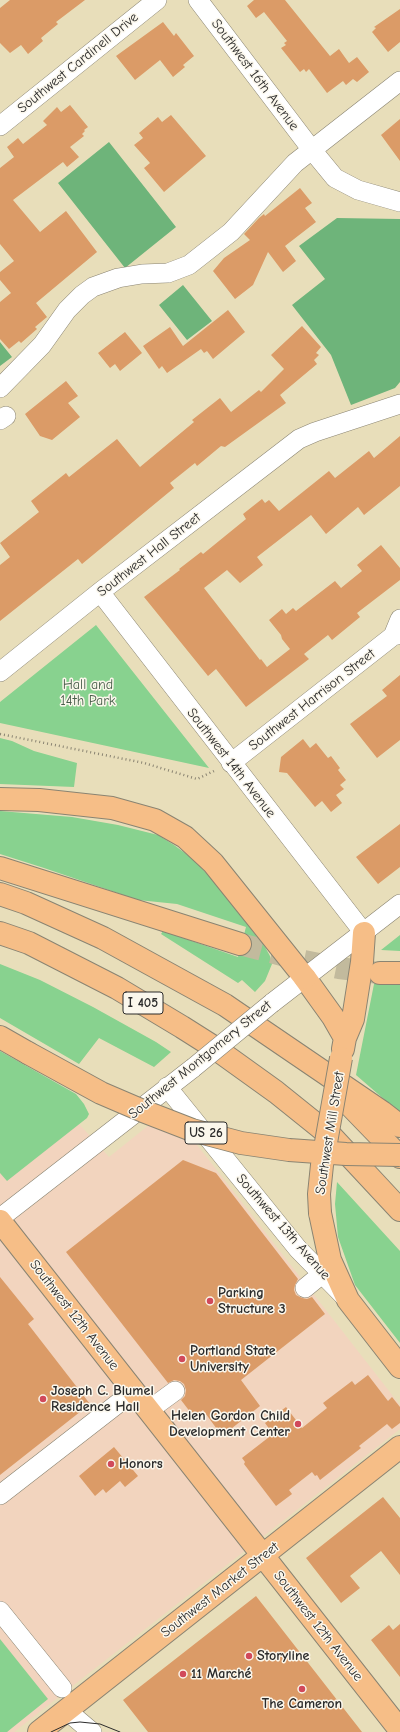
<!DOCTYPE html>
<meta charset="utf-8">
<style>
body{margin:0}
canvas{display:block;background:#e8deba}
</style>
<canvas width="400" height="1732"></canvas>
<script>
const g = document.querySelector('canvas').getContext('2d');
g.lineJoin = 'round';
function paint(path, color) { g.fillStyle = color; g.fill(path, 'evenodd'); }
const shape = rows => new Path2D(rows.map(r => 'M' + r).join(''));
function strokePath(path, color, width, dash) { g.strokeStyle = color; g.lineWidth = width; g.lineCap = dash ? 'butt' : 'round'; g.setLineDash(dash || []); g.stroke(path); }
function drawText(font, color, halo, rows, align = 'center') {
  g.font = font + ' "Comic Neue",sans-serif'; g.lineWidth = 3; g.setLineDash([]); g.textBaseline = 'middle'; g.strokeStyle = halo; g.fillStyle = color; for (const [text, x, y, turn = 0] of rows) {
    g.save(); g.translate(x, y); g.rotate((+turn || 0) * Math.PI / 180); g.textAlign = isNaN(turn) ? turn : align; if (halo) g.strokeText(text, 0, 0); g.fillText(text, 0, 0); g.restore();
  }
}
paint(shape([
 [0,1058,42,1083,109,1157,169,1109,400,1405,400,1429,14,1732,0,1732]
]), '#f2d4be');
paint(shape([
 [96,625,209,768,0,723,0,702],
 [0,738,12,741,34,751,77,763,74,787,0,784],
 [0,811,72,817,118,825,158,835,174,845,193,859,210,877,265,947,270,956,272,964,265,981,255,992,242,980,238,983,161,934,163,931,238,957,246,927,177,904,138,900,44,868,0,854],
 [400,935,400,951,381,950],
 [0,964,40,980,93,1007,156,1042,171,1052,154,1067,99,1038,79,1064,0,1018],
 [374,984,400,984,400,1113,356,1075],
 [0,1051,76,1094,84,1104,89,1114,87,1118,7,1181,0,1173],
 [337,1182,400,1251,400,1343,355,1285,338,1237,335,1204],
 [0,1639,48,1699,7,1732,0,1732]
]), '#88d28f');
paint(shape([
 [109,142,176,227,125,268,58,183],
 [337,218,400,219,400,382,395,388,351,405,331,355,292,305,325,279,299,246],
 [183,285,212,321,187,340,159,305],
 [0,342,12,357,0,366]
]), '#6eb47a');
paint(shape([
 [10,0,85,0,56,22,58,24,41,38,43,41,28,54,21,45,10,53,0,43,0,8],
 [254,0,285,0,330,56,339,49,349,63,357,57,369,72,357,82,353,79,346,85,343,81,327,93,309,69,306,72,304,69,300,72,281,48,286,45,284,43,287,41,264,12,256,18,247,6],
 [400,9,400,42,388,52,372,32,376,28,374,27],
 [163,22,174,36,176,33,194,56,183,65,185,67,173,77,160,60,135,80,116,56],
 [70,105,88,127,84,130,85,131,82,134,84,136,70,147,79,157,67,167,63,162,13,200,40,232,66,211,97,252,36,303,47,317,35,327,37,329,21,343,19,341,9,349,0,339,0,302,11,293,0,280,0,272,14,261,0,244,0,168,14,157,7,147,18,138,23,144,47,125,43,121,57,107,61,112],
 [171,115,206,156,164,192,144,168,150,163,134,145,143,138,139,133,158,117,162,122],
 [400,119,400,161,381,135],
 [300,188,312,203,305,208,316,222,285,246,296,261,283,272,268,252,253,285,235,299,213,271,224,258,250,240,244,234,259,218,264,214,265,216],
 [228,310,245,332,213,359,207,351,204,353,201,349,167,373,162,366,159,369,143,346,170,327,183,346],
 [302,326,321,347,316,353,319,355,314,360,317,364,280,395,286,403,225,447,221,446,197,466,195,463,170,483,174,488,82,564,78,559,0,621,0,565,10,557,0,543,39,512,31,501,66,473,69,477,117,439,140,467,194,422,192,420,220,398,231,412,259,390,261,392,284,369,271,355],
 [125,332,142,353,120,371,115,364,110,368,98,353],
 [66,381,78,396,68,403,80,417,52,440,40,436,25,414],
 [400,436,400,486,364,515,358,507,326,534,311,515,257,557,263,565,240,583,227,570,204,588,260,660,261,659,267,667,290,649,282,639,281,635,269,620,282,609,286,614,293,608,296,611,335,581,341,588,362,571,357,565,381,545,400,568,400,580,357,613,360,617,332,640,328,635,304,654,309,659,246,707,216,669,208,676,144,597,180,570,179,569,201,552,203,554,246,519,243,514,262,499,265,503,269,500,279,511,329,471,335,478,369,451,374,458],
 [400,675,400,740,377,758,350,724,387,696,382,690],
 [303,739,310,748,316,743,328,758,331,756,340,768,338,770,346,780,340,785,344,789,336,795,342,803,331,812,322,801,315,807,287,773,279,772,281,757],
 [400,824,400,867,378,884,356,857],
 [183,1160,216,1173,298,1279,295,1285,294,1290,296,1295,302,1298,307,1299,312,1297,325,1314,241,1380,260,1406,222,1436,203,1410,194,1417,181,1400,185,1396,186,1390,184,1384,180,1381,174,1380,168,1383,66,1252],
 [0,1277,34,1319,28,1324,90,1404,0,1475],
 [368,1375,388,1401,392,1397,400,1407,400,1423,392,1429,387,1424,359,1446,361,1448,320,1480,317,1475,315,1476,312,1472,289,1490,292,1494,276,1506,244,1464,245,1462,242,1458,273,1434,265,1423,286,1407,302,1428,327,1408,323,1403,352,1381,355,1385],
 [114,1447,138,1476,125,1487,120,1481,106,1493,103,1489,95,1496,79,1476],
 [383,1497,400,1518,400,1575,381,1551,350,1576,360,1588,341,1603,306,1558],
 [256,1596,362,1732,148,1732,123,1700],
 [400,1624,400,1677,371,1640,389,1625,393,1630]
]), '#db9b67');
strokePath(shape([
 [240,944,304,961,339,968,379,973]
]), '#c2ba9d', 22, [22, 11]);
const minor = shape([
 [198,0,312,150,335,178,358,190,400,202],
 [0,126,157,0],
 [0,388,42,345,67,310,82,295,93,287,118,278,142,274,168,273,189,265,231,232,295,163,400,81],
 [0,420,6,416],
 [100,592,364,933],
 [400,619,393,636,400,634],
 [0,672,100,592,299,439,315,432,400,404],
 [231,763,393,636],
 [272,1003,400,904],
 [167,1087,298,1249,344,1296],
 [0,1218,193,1068],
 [305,1288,322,1274],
 [149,1410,175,1391],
 [0,1495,134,1391],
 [0,1611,62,1688],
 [66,1710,92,1732]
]);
const major = shape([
 [305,978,333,1017,345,1038,343,1049],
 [345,1038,353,1019,362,962,364,933],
 [320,1213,330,1260,348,1300,400,1367],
 [0,1221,400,1730],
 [39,1732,400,1447]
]);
const highway = shape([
 [0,799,39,800,112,808,155,820,185,837,213,863,305,978],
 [0,868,240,944],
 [0,894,26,903,103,938,225,1005,382,1112,400,1126],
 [0,933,29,943,117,988,182,1027,212,1046,276,1092,332,1137,400,1210],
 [380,973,400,973],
 [0,1037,28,1053],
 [339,1094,400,1157]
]);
strokePath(minor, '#8a8472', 20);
strokePath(major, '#8a8472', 24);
strokePath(highway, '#8a8472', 24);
strokePath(shape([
 [0,734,144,763,197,779,214,771]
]), '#8a8472', 2.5, [1, 3]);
strokePath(minor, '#fff', 19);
strokePath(major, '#f6be87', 22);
strokePath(highway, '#f6be87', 22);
strokePath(shape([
 [51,1732,70,1723,80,1722,100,1724,120,1732]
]), '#2b2b2b', 1);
const minorBridge = shape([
 [193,1068,272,1003]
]);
const majorBridge = shape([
 [320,1213,319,1194,322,1165,341,1058]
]);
const highwayBridge = shape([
 [28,1053,101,1093,143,1111,192,1130,241,1143,289,1150,346,1154,400,1155]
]);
strokePath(minorBridge, '#8a8472', 20, []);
strokePath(majorBridge, '#8a8472', 24, []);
strokePath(highwayBridge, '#8a8472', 24, []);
strokePath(minorBridge, '#fff', 19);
strokePath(majorBridge, '#f6be87', 22);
strokePath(highwayBridge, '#f6be87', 22);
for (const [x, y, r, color] of [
 [210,1301,4,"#d1495b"],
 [182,1359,4,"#d1495b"],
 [43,1399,4,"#d1495b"],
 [298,1424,4,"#d1495b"],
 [111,1464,4,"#d1495b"],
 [249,1656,4,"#d1495b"],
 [183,1674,4,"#d1495b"],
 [302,1689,4,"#d1495b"]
]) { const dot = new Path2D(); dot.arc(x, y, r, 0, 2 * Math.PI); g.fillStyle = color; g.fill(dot); strokePath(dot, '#fbf7ec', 1.5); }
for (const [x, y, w] of [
 [143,1003,40],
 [206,1133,42]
]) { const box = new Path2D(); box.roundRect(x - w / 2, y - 11, w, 22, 3); g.fillStyle = '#fbf7ec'; g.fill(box); strokePath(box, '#2b2b2b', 1); }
drawText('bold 13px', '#2b2b2b', null, [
 ["I 405",143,1003],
 ["US 26",206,1133]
]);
drawText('14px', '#2b2b2b', '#fbf7ec', [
 ["Southwest Cardinell Drive",78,63,-39],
 ["Southwest 16th Avenue",255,75,53],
 ["Southwest Hall Street",149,555,-38],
 ["Southwest Harrison Street",312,700,-38],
 ["Southwest 14th Avenue",231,763,52],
 ["Southwest Montgomery Street",200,1060,-39],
 ["Southwest Mill Street",330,1133,-81],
 ["Southwest 13th Avenue",283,1227,49],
 ["Southwest 12th Avenue",74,1315,52],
 ["Southwest Market Street",220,1590,-38],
 ["Southwest 12th Avenue",318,1626,52]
]);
drawText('14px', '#475d49', '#fbf7ec', [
 ["Hall and",88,685],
 ["14th Park",88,701]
]);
drawText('bold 14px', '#2b2b2b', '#fbf7ec', [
 ["Parking",218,1293],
 ["Structure 3",218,1309],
 ["Portland State",190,1351],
 ["University",190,1367],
 ["Joseph C. Blumel",51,1391],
 ["Residence Hall",51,1407],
 ["Helen Gordon Child",290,1416,"right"],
 ["Development Center",290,1432,"right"],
 ["Honors",119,1464],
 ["Storyline",257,1656],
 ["11 Marché",191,1674],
 ["The Cameron",302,1704,"center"]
], 'left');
</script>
